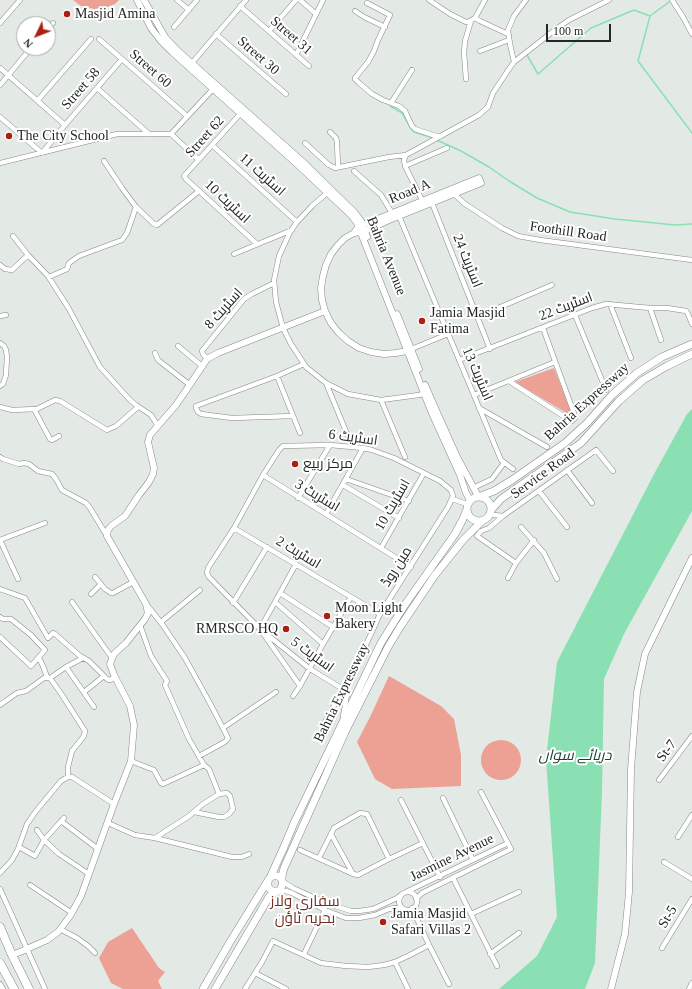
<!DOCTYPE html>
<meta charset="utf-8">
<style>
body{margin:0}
#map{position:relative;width:692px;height:989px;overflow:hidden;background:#e3e9e5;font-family:"Times New Roman",serif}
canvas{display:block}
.north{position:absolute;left:16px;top:16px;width:40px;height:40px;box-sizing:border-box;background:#fff;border:1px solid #a8a9a8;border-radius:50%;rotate:227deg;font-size:11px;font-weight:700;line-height:16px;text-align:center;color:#252725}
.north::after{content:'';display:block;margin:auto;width:14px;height:18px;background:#ae1f12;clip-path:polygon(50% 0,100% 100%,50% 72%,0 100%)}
.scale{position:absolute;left:546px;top:24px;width:65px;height:18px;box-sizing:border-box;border:2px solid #252725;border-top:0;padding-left:5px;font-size:12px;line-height:14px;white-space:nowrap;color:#252725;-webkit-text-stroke:3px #fff;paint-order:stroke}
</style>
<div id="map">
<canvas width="692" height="989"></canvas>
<div class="north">N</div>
<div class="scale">100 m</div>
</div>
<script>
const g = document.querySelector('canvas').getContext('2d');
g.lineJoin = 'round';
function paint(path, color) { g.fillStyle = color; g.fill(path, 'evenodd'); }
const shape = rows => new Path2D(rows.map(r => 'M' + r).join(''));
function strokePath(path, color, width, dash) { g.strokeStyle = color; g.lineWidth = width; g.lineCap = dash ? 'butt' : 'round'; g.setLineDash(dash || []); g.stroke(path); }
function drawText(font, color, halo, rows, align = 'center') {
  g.font = font + ' "Times New Roman",Cairo,serif'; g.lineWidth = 4; g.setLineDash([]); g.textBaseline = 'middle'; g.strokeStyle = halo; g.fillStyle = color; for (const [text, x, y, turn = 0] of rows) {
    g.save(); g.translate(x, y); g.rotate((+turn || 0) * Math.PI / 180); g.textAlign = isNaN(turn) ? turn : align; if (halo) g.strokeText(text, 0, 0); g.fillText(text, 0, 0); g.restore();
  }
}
paint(shape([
 [73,0,119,0,115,4,107,7,94,9,81,6],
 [554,368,573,417,515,382],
 [389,676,441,706,454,719,461,755,461,786,392,789,375,779,357,742,370,717],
 '481 760a20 20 0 1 1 40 0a20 20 0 1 1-40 0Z',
 [132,928,159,968,165,972,158,981,162,989,123,989,111,983,99,958,108,942]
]), '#eca194');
paint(shape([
 [692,409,692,511,624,634,604,679,602,792,595,963,585,989,499,989,537,956,557,917,546,759,557,662,653,476,687,414]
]), '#8ae0b3');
strokePath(shape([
 [669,2,650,16,638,61,692,133],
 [527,55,538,74,591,28,634,10,650,16],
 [390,106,402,113,410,127,414,132,430,137,461,151,489,167,509,181,537,198,570,212,615,219,675,225,692,224]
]), '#8ae0b3', 1.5);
const street = shape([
 [177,0,189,10],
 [300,0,316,14],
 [429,0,450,14,466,22,468,22,475,18,485,0],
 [672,0,683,17,692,34],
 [367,3,390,15,378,40,374,51,368,62,355,78,355,79,359,83,372,94,383,100,399,106,405,111,412,126,415,129,439,137],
 [240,6,309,66],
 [355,11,364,17,385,27],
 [475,18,480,21,508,34],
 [0,23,20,0],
 [174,27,197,0],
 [48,28,53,23],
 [269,31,296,0],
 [216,34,286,94],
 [99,39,187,116],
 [480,51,509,40],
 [296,55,323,0],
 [514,62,510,44,508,30,514,16,526,0],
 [191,64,246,0],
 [0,68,65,125],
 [466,79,464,53,465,41,471,21],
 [0,85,31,48],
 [97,88,149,134],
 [38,100,91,39],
 [391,103,412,70],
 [241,113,184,176,186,179,257,244],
 [0,117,42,153,65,125,122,59],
 [330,132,336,138,337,142,338,167],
 [171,134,213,89],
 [171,134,199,160],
 [305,143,329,165,335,168,389,157,406,155,479,115,488,107,493,93,509,69,514,62,556,29,569,20,609,0],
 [212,145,297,222],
 [406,155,404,160,405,166,423,202],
 [104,161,122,188,136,207,154,224,157,225,199,191],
 [0,163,117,134,171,134],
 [405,166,447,148],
 [354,171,381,195,392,213],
 [328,192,312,206,297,222,290,232,279,256,274,280,276,302,283,328,291,344,306,367,326,383,348,394,381,400,419,395,426,393],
 [454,194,465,204,502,228,518,236,540,240,692,260],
 [432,203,490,349],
 [399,216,501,460,513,469],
 [13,236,28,255,48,276,69,309,100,367,130,400,136,405,151,415,158,426],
 [234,254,292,230],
 [0,265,5,269,12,270,28,255],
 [49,277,67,269,69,263,79,256,122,240,127,233,136,207],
 [610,304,631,358],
 [650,308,661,340],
 [575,315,606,390],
 [0,316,6,315],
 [477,317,552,285],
 [0,343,4,346,6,350,7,357,6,375,3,384,0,386],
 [178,346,202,366],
 [409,350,448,334],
 [155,353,158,360,190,385],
 [207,359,203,354,202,351,244,299,252,294,274,283],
 [459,360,592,308,606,304,650,308,667,308,680,310,686,311,688,314,692,324],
 [277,376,300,433],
 [509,381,571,421,572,421,575,418,575,416,543,328],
 [326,383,350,441],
 [474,395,555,362],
 [381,400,405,457],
 [0,407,12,410,37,409,55,400,60,401,107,430,116,426,138,407],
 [479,408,547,447],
 [34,409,50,439,52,440,59,436],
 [293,416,232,418,201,414,198,412,196,408,196,406,277,376,304,364],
 [0,457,3,459,19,464,24,463,29,464,38,471,52,474,56,479,62,490,86,503,90,508,107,536],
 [567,470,592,503],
 [263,475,411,567],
 [346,479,409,501],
 [343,485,399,518],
 [473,488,492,479,504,463],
 [539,491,567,527],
 [298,498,330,445],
 [452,499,467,504],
 [491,513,494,515,503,516,596,450,613,471],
 [326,514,363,448],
 [503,516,489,528,481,531,477,536,516,563],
 [521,527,544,553,557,579],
 [234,528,380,614],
 [0,540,45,523],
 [0,540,18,579],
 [381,548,424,473],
 [296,564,260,629,300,686],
 [95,577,105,589,111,593,113,593,133,582],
 [508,578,516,563,534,540],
 [0,589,25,598,48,638,53,633,55,634,80,656,89,661,107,679,109,680,116,678],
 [280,593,333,627],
 [91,594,101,584],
 [72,602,112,658],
 [275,602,323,644],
 [233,603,267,547],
 [147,605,162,624,185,658,212,707,228,738,226,741,223,743,199,756],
 [0,617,3,619,11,619,31,635,45,650,31,666,0,637],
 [161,622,200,590],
 [140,625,151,656,167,681,165,685,189,739,204,765,209,769,219,794],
 [39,658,43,666,47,677],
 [83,658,66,667,94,707],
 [50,678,62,695,85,731,84,736,72,751,68,767,68,777],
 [84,692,104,676],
 [293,696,300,686,323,644,351,597],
 [0,705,17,693,26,691,44,678,50,678,66,667],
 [323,726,343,689,365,647,380,614,448,507,453,496,451,490,440,481,394,458,372,450,363,448,330,445,283,446,279,450,263,475,234,528,208,568,207,573,209,577,260,629,310,669,343,689,347,695,343,716],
 [223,728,276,692],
 [131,761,154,770,161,783,163,784,204,765],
 [659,780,692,736],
 [443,798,473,860],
 [401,800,440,877],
 [61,821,98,849],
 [108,823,135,835,155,838,232,857,242,857,249,854],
 [37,830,44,840,59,854,89,874],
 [678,837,692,815],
 [155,838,189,816,203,804,219,794,227,793,230,796,233,809,229,814,224,817,219,817,194,812],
 [19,847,35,856,44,840,64,818],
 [300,850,353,874],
 [319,858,331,834],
 [389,859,367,814,360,813,334,828,331,834,353,874,358,875,389,859,423,843],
 [664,862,692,879],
 [0,873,12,860,18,849,27,824,36,811,61,781,68,777,72,777,114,804],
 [453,878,497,966],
 [282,881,293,888,326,903,351,911,359,911,373,909,397,898,402,894],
 [30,885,72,913],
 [0,889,45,989],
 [279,891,286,891,292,893,325,910,346,918,359,918,375,915,389,909,401,907],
 [406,892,508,843],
 '399 901a9 9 0 1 1 18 0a9 9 0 1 1-18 0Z',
 [416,899,422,893,511,849,481,792],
 [412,908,429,945,449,984],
 [471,914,519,892],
 [60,929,77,938,88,946,95,953],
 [662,948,692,899],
 [304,954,325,910],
 [490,954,519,933],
 [395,962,408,989],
 [255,973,286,989],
 [0,984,3,989],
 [245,989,262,962,273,941,321,963,346,966,368,967,384,965,395,962,408,956,429,945],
 [689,989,692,983]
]);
const secondary = shape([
 [137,0,151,28,161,41,173,53,298,165,352,216,357,223,431,411,460,475,466,493,470,500],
 [144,0,165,37,177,50,302,161,355,213,361,221,367,237],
 [354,233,365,231,389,220,481,183,479,178,358,227,354,233,345,238,338,245,331,254,326,265,323,276,321,288,322,300,325,311,331,323,339,333,348,341,359,348,371,352,384,354,396,353,407,351],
 [397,314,419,369],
 [425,385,435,408,457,457,478,496],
 [12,955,20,952,47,940,58,932,70,916,81,896,114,804,131,761,134,725,130,706,114,675,110,664,114,654,126,643,145,619,148,613,146,604,107,536,108,530,111,526,125,516,139,495,149,482,153,474,154,468,148,442,150,435,176,405,189,386,207,359,218,353,325,311],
 [611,989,625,934,629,892,631,769,637,692,645,654,692,558]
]);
const primary = shape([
 [481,496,494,491,512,480,565,443,587,423,612,395,637,373,662,357,692,344],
 '467 509a12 12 0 1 1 24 0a12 12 0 1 1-24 0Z',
 [491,510,501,499,581,443,619,401,643,380,667,366,692,354],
 [270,878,284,847,294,823,381,643,404,606,455,534,463,519,467,509],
 [282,881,282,876,284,868,325,777,345,732,388,647,400,627,435,575,463,540,482,521],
 [203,989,230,942,267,882],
 [215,989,269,897,272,894,280,890,281,888,283,883,281,878,278,876,272,876,268,880,268,887,271,890,273,891,278,891]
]);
const highway = shape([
 [0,927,12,955,29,989],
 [0,963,14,989]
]);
strokePath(street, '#848986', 5.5);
strokePath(secondary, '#848986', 7);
strokePath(primary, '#848986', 8);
strokePath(highway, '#848986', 9);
strokePath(street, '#fff', 4.5);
strokePath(secondary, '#fff', 6);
strokePath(primary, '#fff', 7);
strokePath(highway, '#fff', 8);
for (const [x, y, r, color] of [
 [67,14,4,"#ae1f12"],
 [9,136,4,"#ae1f12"],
 [422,321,4,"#ae1f12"],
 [295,464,4,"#ae1f12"],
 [327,616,4,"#ae1f12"],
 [286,629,4,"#ae1f12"],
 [383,922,4,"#ae1f12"]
]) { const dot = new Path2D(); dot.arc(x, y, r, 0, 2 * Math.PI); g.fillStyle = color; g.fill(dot); strokePath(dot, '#fff', 1.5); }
drawText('14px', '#252725', '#fff', [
 ["Masjid Amina",75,14],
 ["The City School",17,136],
 ["Jamia Masjid",430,313],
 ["Fatima",430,329],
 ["مرکز ربیع",303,464],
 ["Moon Light",335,608],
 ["Bakery",335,624],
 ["RMRSCO HQ",278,629,"right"],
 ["Jamia Masjid",391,914],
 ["Safari Villas 2",391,930]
], 'left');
drawText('14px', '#252725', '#fff', [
 ["Street 31",291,36,41],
 ["Street 30",258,56,41],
 ["Street 60",150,69,41],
 ["Street 58",81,89,-49],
 ["Street 62",205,137,-48],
 ["اسٹریٹ 11",262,175,42],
 ["Road A",410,192,-22],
 ["اسٹریٹ 10",227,202,43],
 ["Foothill Road",568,232,8],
 ["Bahria Avenue",386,256,68],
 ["اسٹریٹ 24",467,261,68],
 ["اسٹریٹ 22",566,307,-21],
 ["اسٹریٹ 8",224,309,-48],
 ["اسٹریٹ 13",477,374,67],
 ["Bahria Expressway",587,402,-42],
 ["اسٹریٹ 6",353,438,8],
 ["Service Road",543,474,-36],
 ["اسٹریٹ 3",317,496,31],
 ["اسٹریٹ 10",393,505,-60],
 ["اسٹریٹ 2",298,553,31],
 ["مین روڈ",397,567,-58],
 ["اسٹریٹ 5",312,655,36],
 ["Bahria Expressway",342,693,-64],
 ["St-7",667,751,-54],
 ["Jasmine Avenue",452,858,-26],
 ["St-5",668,917,-59]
]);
drawText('italic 15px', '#193f2d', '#fff', [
 ["دریائے سواں",575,756]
]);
drawText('15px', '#732e24', '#fff', [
 ["سفاری ولاز",305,902],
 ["بحریہ ٹاؤن",305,919]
]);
</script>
